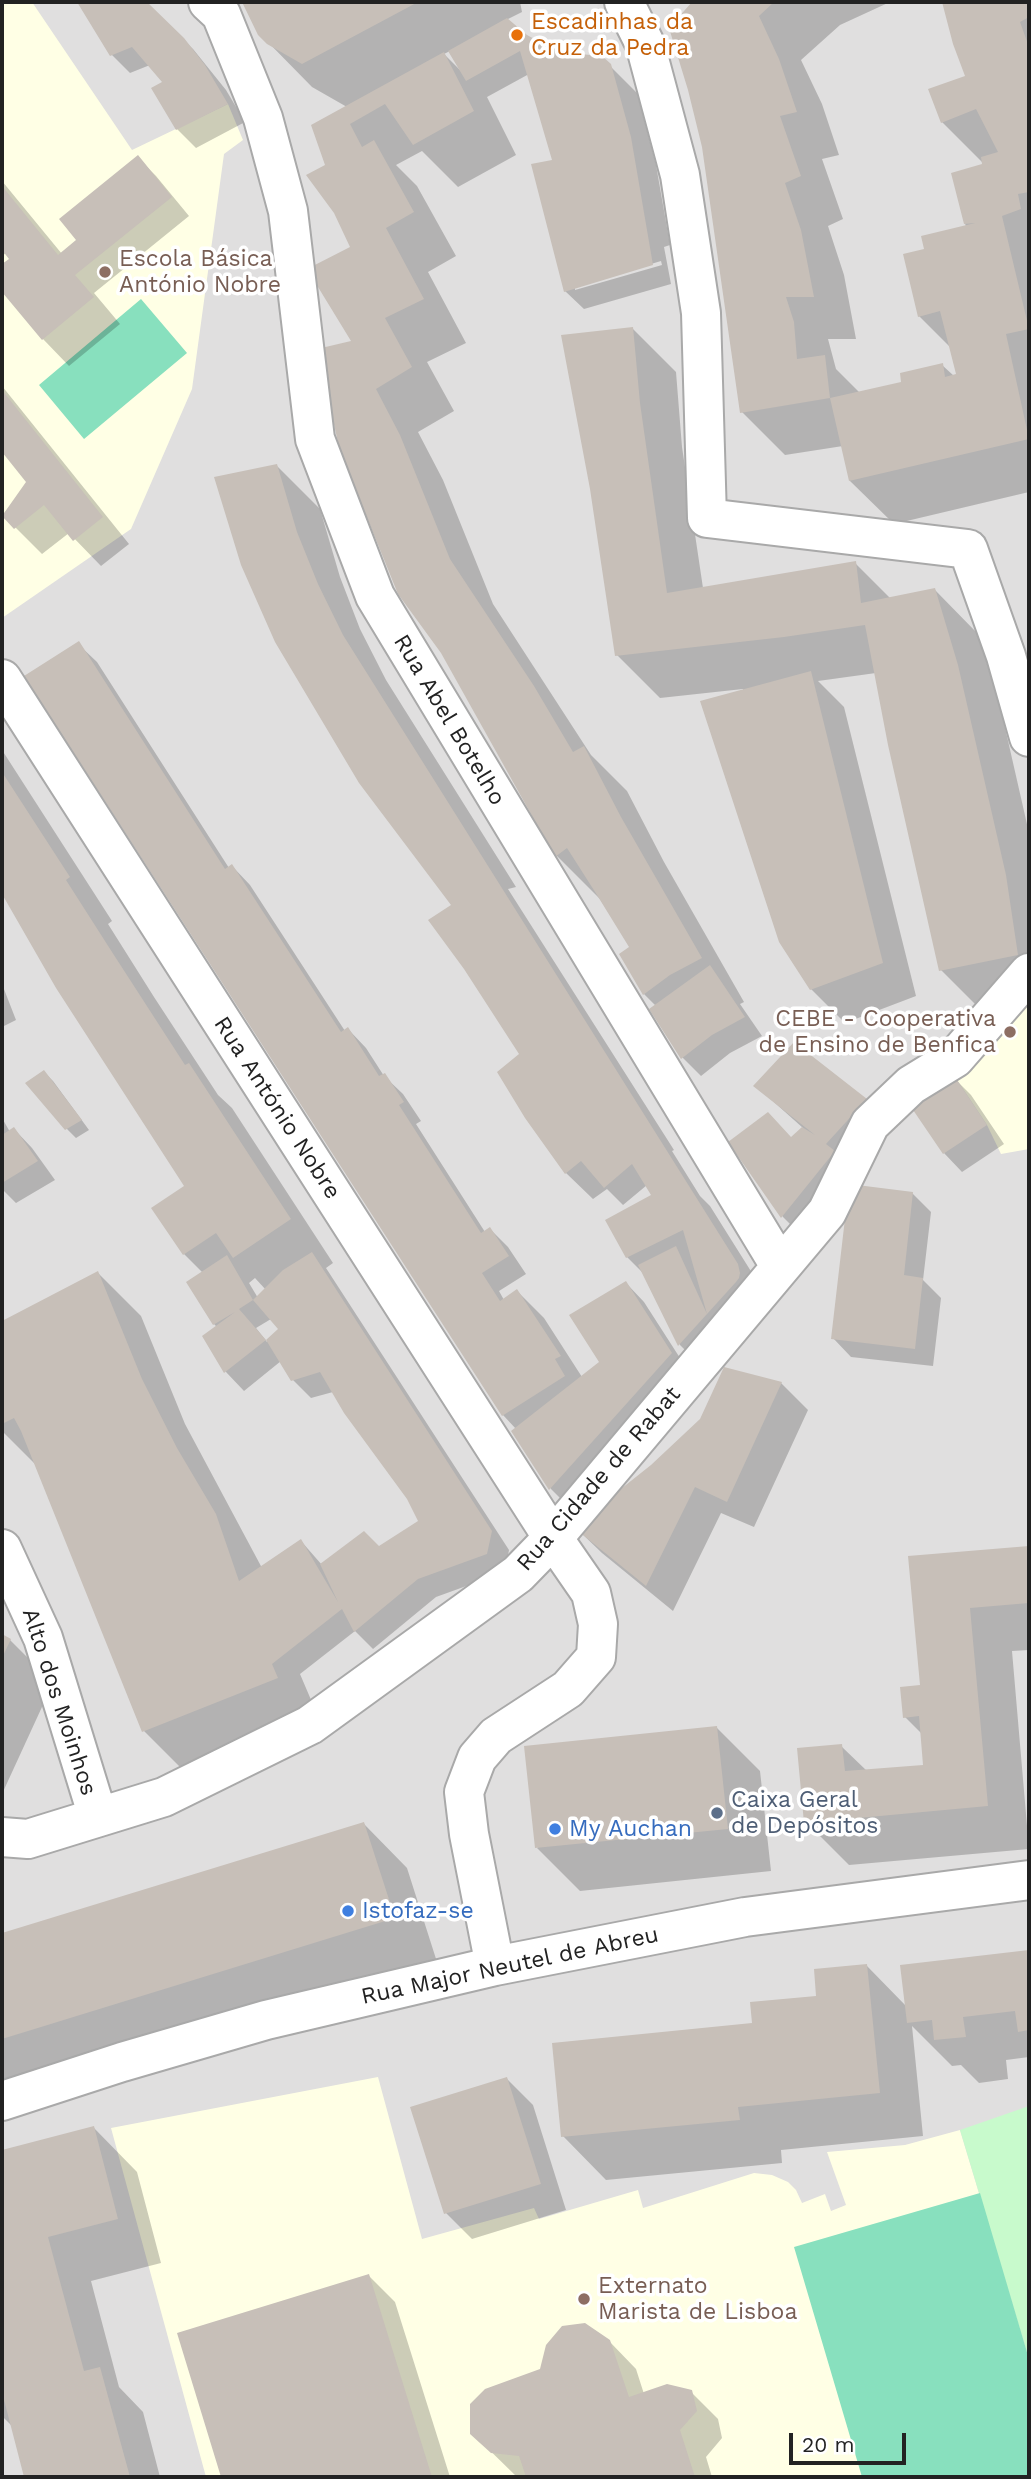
<!DOCTYPE html>
<meta charset="utf-8">
<style>
body{margin:0}
#map{position:relative;width:1031px;height:2479px;overflow:hidden;background:#f2efe9;font-family:"Work Sans",sans-serif}
canvas{display:block}
.frame{position:absolute;inset:0;border:4px solid #222;pointer-events:none}
.scale{position:absolute;left:789px;top:2433px;width:117px;height:32px;box-sizing:border-box;border:4px solid #222;border-top:0;padding-left:9px;font-size:21px;line-height:24px;white-space:nowrap;color:#222;-webkit-text-stroke:5px #fff;paint-order:stroke}
</style>
<div id="map">
<canvas width="1031" height="2479"></canvas>
<div class="frame"></div>
<div class="scale">20 m</div>
</div>
<script>
const g = document.querySelector('canvas').getContext('2d');
g.lineJoin = 'round';
function paint(path, color) { g.fillStyle = color; g.fill(path, 'evenodd'); }
const shape = rows => new Path2D(rows.map(r => 'M' + r).join(''));
function strokePath(path, color, width, dash) { g.strokeStyle = color; g.lineWidth = width; g.lineCap = dash ? 'butt' : 'round'; g.setLineDash(dash || []); g.stroke(path); }
function drawText(font, color, halo, rows, align = 'center') {
  g.font = font + ' "Work Sans",sans-serif'; g.lineWidth = 7; g.setLineDash([]); g.textBaseline = 'middle'; g.strokeStyle = halo; g.fillStyle = color; for (const [text, x, y, turn = 0] of rows) {
    g.save(); g.translate(x, y); g.rotate((+turn || 0) * Math.PI / 180); g.textAlign = isNaN(turn) ? turn : align; if (halo) g.strokeText(text, 0, 0); g.fillText(text, 0, 0); g.restore();
  }
}
paint(shape([
 [2,2,1029,2,1029,2477,2,2477]
]), '#e0dfdf');
paint(shape([
 [2,2,32,2,132,150,228,104,243,140,224,154,192,389,131,529,2,618],
 [1029,990,1029,1149,1001,1154,987,1125,953,1074],
 [378,2077,422,2239,534,2208,539,2219,638,2190,643,2208,754,2173,772,2175,788,2182,796,2190,802,2203,825,2194,831,2211,846,2205,827,2152,905,2145,960,2130,1029,2359,1029,2477,206,2477,111,2128]
]), '#ffffe5');
paint(shape([
 [1029,2106,1029,2359,960,2130]
]), '#c8facc');
paint(shape([
 [141,299,187,353,84,439,39,385],
 [980,2193,1029,2359,1029,2477,862,2477,794,2247]
]), '#88e0be');
paint(shape([
 [524,2,579,2,598,3,591,32,573,30,556,25,540,16]
]), '#e2e2e2');
paint(shape([
 [79,2,144,2,193,49,226,90,245,122,196,148,177,129,164,82,150,65,130,73,112,55],
 [244,2,520,2,522,12,506,20,536,43,568,55,610,66,637,93,656,165,670,245,664,247,671,284,584,309,565,291,554,161,529,74,487,97,516,155,458,187,422,151,396,165,417,186,456,256,428,272,466,343,427,362,454,411,418,432,443,480,493,604,591,755,627,791,664,862,744,1002,740,1004,762,1036,730,1053,701,1076,683,1058,651,1010,656,1006,644,994,631,947,600,899,557,856,442,652,354,342,352,248,327,165,347,107,312,87,260,34],
 [450,51,461,71,444,54],
 [661,261,662,265,575,290,575,287],
 [694,2,890,2,840,25,801,60,822,104,839,155,822,159,843,219,828,226,844,275,856,339,828,339,836,369,860,393,903,384,942,365,954,376,958,375,951,348,919,316,926,250,966,227,953,174,985,165,942,122,967,77,955,44,943,2,1029,2,1029,492,894,524,850,481,843,446,785,455,742,412,689,10],
 [138,158,156,176,189,216,94,293,120,324,69,366,43,339,2,290,2,266,11,259,6,253,2,256,2,181,62,254,79,240],
 [633,329,676,372,682,447,703,588,855,563,891,599,935,590,978,634,1001,710,1029,833,1029,1004,984,1013,941,970,876,673,818,681,844,707,916,996,845,1023,811,989,743,689,660,698,617,655],
 [2,386,129,544,101,566,69,533,42,554,3,515,28,482,2,449],
 [277,466,320,509,340,577,360,629,386,680,516,887,508,889,674,1150,672,1151,700,1196,710,1206,764,1292,698,1363,680,1345,645,1275,627,1257,654,1195,647,1185,623,1205,607,1189,593,1199,566,1173,521,1054,453,906,361,782],
 [78,644,97,662,229,868,232,866,250,885,345,1031,348,1029,366,1048,384,1076,403,1094,421,1121,416,1124,485,1232,490,1229,508,1247,526,1274,499,1291,504,1300,517,1291,544,1318,582,1377,601,1362,626,1283,644,1302,689,1372,569,1507,551,1489,513,1431,516,1429,503,1415],
 [2,750,112,921,108,924,154,997,218,1095,232,1108,333,1263,326,1268,509,1550,505,1572,436,1597,373,1649,355,1631,300,1674,320,1721,187,1774,144,1731,37,1466,2,1431,2,1323,98,1273,141,1316,185,1424,262,1568,301,1541,322,1565,379,1548,421,1522,408,1498,333,1392,311,1398,293,1380,281,1361,244,1391,226,1372,205,1336,217,1327,214,1324,203,1273,184,1254,187,1186,2,891],
 [255,1278,266,1290,258,1298,249,1283],
 [271,1319,280,1330,267,1342,256,1328],
 [2,984,16,1020,2,1027],
 [794,1044,866,1101,884,1119,801,1235,783,1217,730,1142,792,1139,803,1128,756,1086],
 [44,1072,53,1081,89,1130,76,1138,67,1129],
 [953,1077,971,1095,1004,1144,962,1172,944,1153],
 [2,1118,10,1132,14,1129,32,1148,55,1180,16,1203,2,1189],
 [912,1193,931,1212,923,1280,941,1298,933,1366,851,1357,833,1338],
 [781,1383,808,1410,754,1527,721,1513,673,1611,602,1553,575,1527],
 [1029,1548,1029,1650,1012,1651,1029,1849,849,1865,806,1822,841,1746,867,1771,925,1766,922,1734,905,1717,922,1686,910,1558],
 [2,1636,10,1640,53,1683,2,1794],
 [717,1728,760,1771,771,1871,580,1891,537,1848],
 [364,1824,407,1868,437,1962,2,2095,2,1935],
 [1029,1952,1029,2057,1006,2060,1008,2079,979,2083,961,2065,952,2066,912,2026,923,2136,781,2150,782,2163,606,2180,563,2136,754,2025,818,1997,867,1966,906,2006,902,1967],
 [507,2079,533,2105,566,2210,472,2239,446,2213],
 [94,2128,137,2172,161,2263,91,2281,119,2387,143,2412,160,2477,26,2477,13,2427,2,2416,2,2152],
 [369,2276,395,2302,450,2477,223,2477,179,2334],
 [609,2341,636,2369,644,2394,691,2392,718,2419,722,2438,706,2457,712,2477,517,2477,472,2433,541,2370]
]), '#0003');
paint(shape([
 [77,2,147,2,184,38,205,65,228,104,176,130,151,88,162,82,132,47,110,56],
 [242,2,418,2,302,64,267,44,258,35],
 [692,2,774,2,759,16,779,59,797,112,780,116,801,176,785,183,801,230,814,297,786,297,794,322,797,359,825,355,830,398,740,413,702,147,688,90,669,28],
 [942,2,1029,2,1029,17,1020,22,1029,47,1029,192,1018,194,1021,209,1002,216,1029,329,1006,334,1029,439,849,481,830,398,901,382,900,373,943,363,945,377,956,374,940,311,918,317,903,254,924,249,921,236,975,223,964,224,951,173,982,164,981,157,998,152,976,109,941,123,928,89,965,76,953,44],
 [507,18,527,35,547,46,568,53,602,56,611,64,631,137,653,265,564,292,531,164,552,160,520,51,466,81,448,51],
 [444,52,474,111,413,145,385,104,350,124,362,147,374,140,414,212,386,228,424,299,385,318,412,367,376,389,400,435,450,559,534,686,573,752,584,746,621,817,702,958,670,975,643,995,619,954,629,947,597,895,567,848,555,857,441,653,398,594,340,451,317,349,351,341,307,269,350,247,334,213,306,175,325,165,311,125],
 [138,155,172,197,75,275,94,297,42,340,2,292,2,264,9,259,2,250,2,186,58,255,76,240,59,219],
 [633,327,640,403,667,593,856,561,861,603,935,588,958,665,1006,875,1018,955,939,971,888,745,865,625,784,637,615,656,590,489,561,335],
 [2,390,103,517,73,541,44,505,14,529,2,516,26,482,2,452],
 [277,464,297,532,318,584,343,635,738,1264,740,1273,739,1278,736,1282,678,1346,638,1265,676,1246,707,1314,683,1230,626,1258,605,1220,651,1195,632,1164,604,1188,581,1161,565,1174,525,1118,497,1072,519,1054,464,969,428,920,451,905,359,783,275,642,241,565,214,477],
 [79,641,225,869,232,864,341,1032,348,1027,379,1076,385,1073,404,1102,399,1105,481,1233,490,1227,509,1256,482,1273,500,1301,517,1289,561,1356,555,1359,565,1376,502,1416,24,676],
 [811,671,883,963,810,990,779,942,700,701],
 [2,772,70,877,66,880,112,952,185,1065,189,1063,291,1219,233,1258,216,1233,183,1255,151,1208,184,1186,56,988,2,894],
 [710,965,745,1017,712,1035,681,1059,649,1009],
 [794,1042,867,1099,826,1144,835,1151,781,1218,728,1142,768,1112,791,1137,802,1127,815,1135,753,1086],
 [44,1070,82,1120,65,1130,25,1083],
 [953,1074,987,1125,943,1154,909,1104],
 [14,1127,38,1161,2,1183,2,1135],
 [849,1184,913,1192,904,1275,923,1278,915,1349,831,1339],
 [312,1252,492,1531,487,1554,418,1579,354,1632,342,1609,272,1664,278,1678,142,1732,21,1431,14,1418,2,1424,2,1321,98,1271,142,1379,177,1448,216,1514,239,1581,301,1539,338,1602,320,1564,364,1531,379,1546,418,1521,407,1499,344,1413,320,1372,291,1381,266,1340,224,1373,202,1336,235,1312,213,1325,186,1282,227,1255,253,1300,283,1270],
 [253,1300,278,1329,266,1340,239,1309],
 [626,1281,672,1353,549,1490,511,1431,599,1362,569,1315],
 [724,1367,782,1382,727,1502,695,1487,646,1586,573,1527,651,1465,700,1419],
 [1029,1546,1029,1603,970,1608,988,1806,804,1823,797,1748,842,1744,845,1771,923,1765,919,1716,903,1718,900,1687,920,1685,908,1556],
 [2,1634,11,1639,2,1658],
 [717,1726,728,1829,535,1848,524,1746],
 [364,1822,395,1918,2,2039,2,1933],
 [1029,1950,1029,2030,1018,2032,1015,2011,963,2017,966,2037,934,2040,932,2020,907,2023,900,1965],
 [867,1964,880,2093,738,2107,740,2120,561,2137,552,2043,752,2023,750,2002,816,1996,814,1969],
 [507,2077,541,2184,444,2214,410,2107],
 [94,2126,118,2219,48,2237,84,2371,100,2367,130,2477,24,2477,2,2392,2,2150],
 [369,2274,432,2477,221,2477,177,2333],
 [585,2323,610,2340,629,2397,667,2384,692,2390,697,2411,680,2430,695,2477,526,2477,519,2456,491,2453,470,2434,470,2404,485,2389,540,2369,546,2345,562,2326]
]), '#c7bfb8');
const minor = shape([
 [208,2,221,14,263,118,288,211,315,439,375,596,780,1266],
 [624,2,645,44,680,175,701,313,707,518,968,549,1006,656,1029,737],
 [2,679,553,1538,591,1593,598,1624,596,1657,568,1689,496,1736,477,1758,464,1792,469,1834,495,1966],
 [2,1549,43,1638,98,1817],
 [2,1837,28,1839,164,1797,310,1725,518,1574,553,1538,827,1212,870,1124,911,1085,955,1058,1029,973],
 [2,2101,122,2062,266,2020,495,1966,745,1917,1029,1880]
]);
strokePath(minor, '#a9a9a9', 42);
strokePath(minor, '#fff', 38);
for (const [x, y, r, color] of [
 [517,35,7,"#e8710a"],
 [105,272,7,"#8d6e63"],
 [1010,1032,7,"#8d6e63"],
 [717,1813,7,"#5c6f8a"],
 [555,1829,7,"#3f7fe0"],
 [348,1911,7,"#3f7fe0"],
 [584,2299,7,"#8d6e63"]
]) { const dot = new Path2D(); dot.arc(x, y, r, 0, 2 * Math.PI); g.fillStyle = color; g.fill(dot); strokePath(dot, '#fff', 2.5); }
drawText('23px', '#c56008', '#fff', [
 ["Escadinhas da",531,22],
 ["Cruz da Pedra",531,48]
], 'left');
drawText('23px', '#785e54', '#fff', [
 ["Escola Básica",119,259],
 ["António Nobre",119,285],
 ["CEBE - Cooperativa",996,1019,"right"],
 ["de Ensino de Benfica",996,1045,"right"],
 ["Externato",598,2286],
 ["Marista de Lisboa",598,2312]
], 'left');
drawText('23px', '#222', '#fff', [
 ["Rua Abel Botelho",449,720,59],
 ["Rua António Nobre",277,1108,57],
 ["Rua Cidade de Rabat",599,1479,-49],
 ["Alto dos Moinhos",59,1702,72],
 ["Rua Major Neutel de Abreu",510,1966,-12]
]);
drawText('23px', '#4e5e75', '#fff', [
 ["Caixa Geral",731,1800],
 ["de Depósitos",731,1826]
], 'left');
drawText('23px', '#366cbe', '#fff', [
 ["My Auchan",569,1829],
 ["Istofaz-se",362,1911]
], 'left');
</script>
